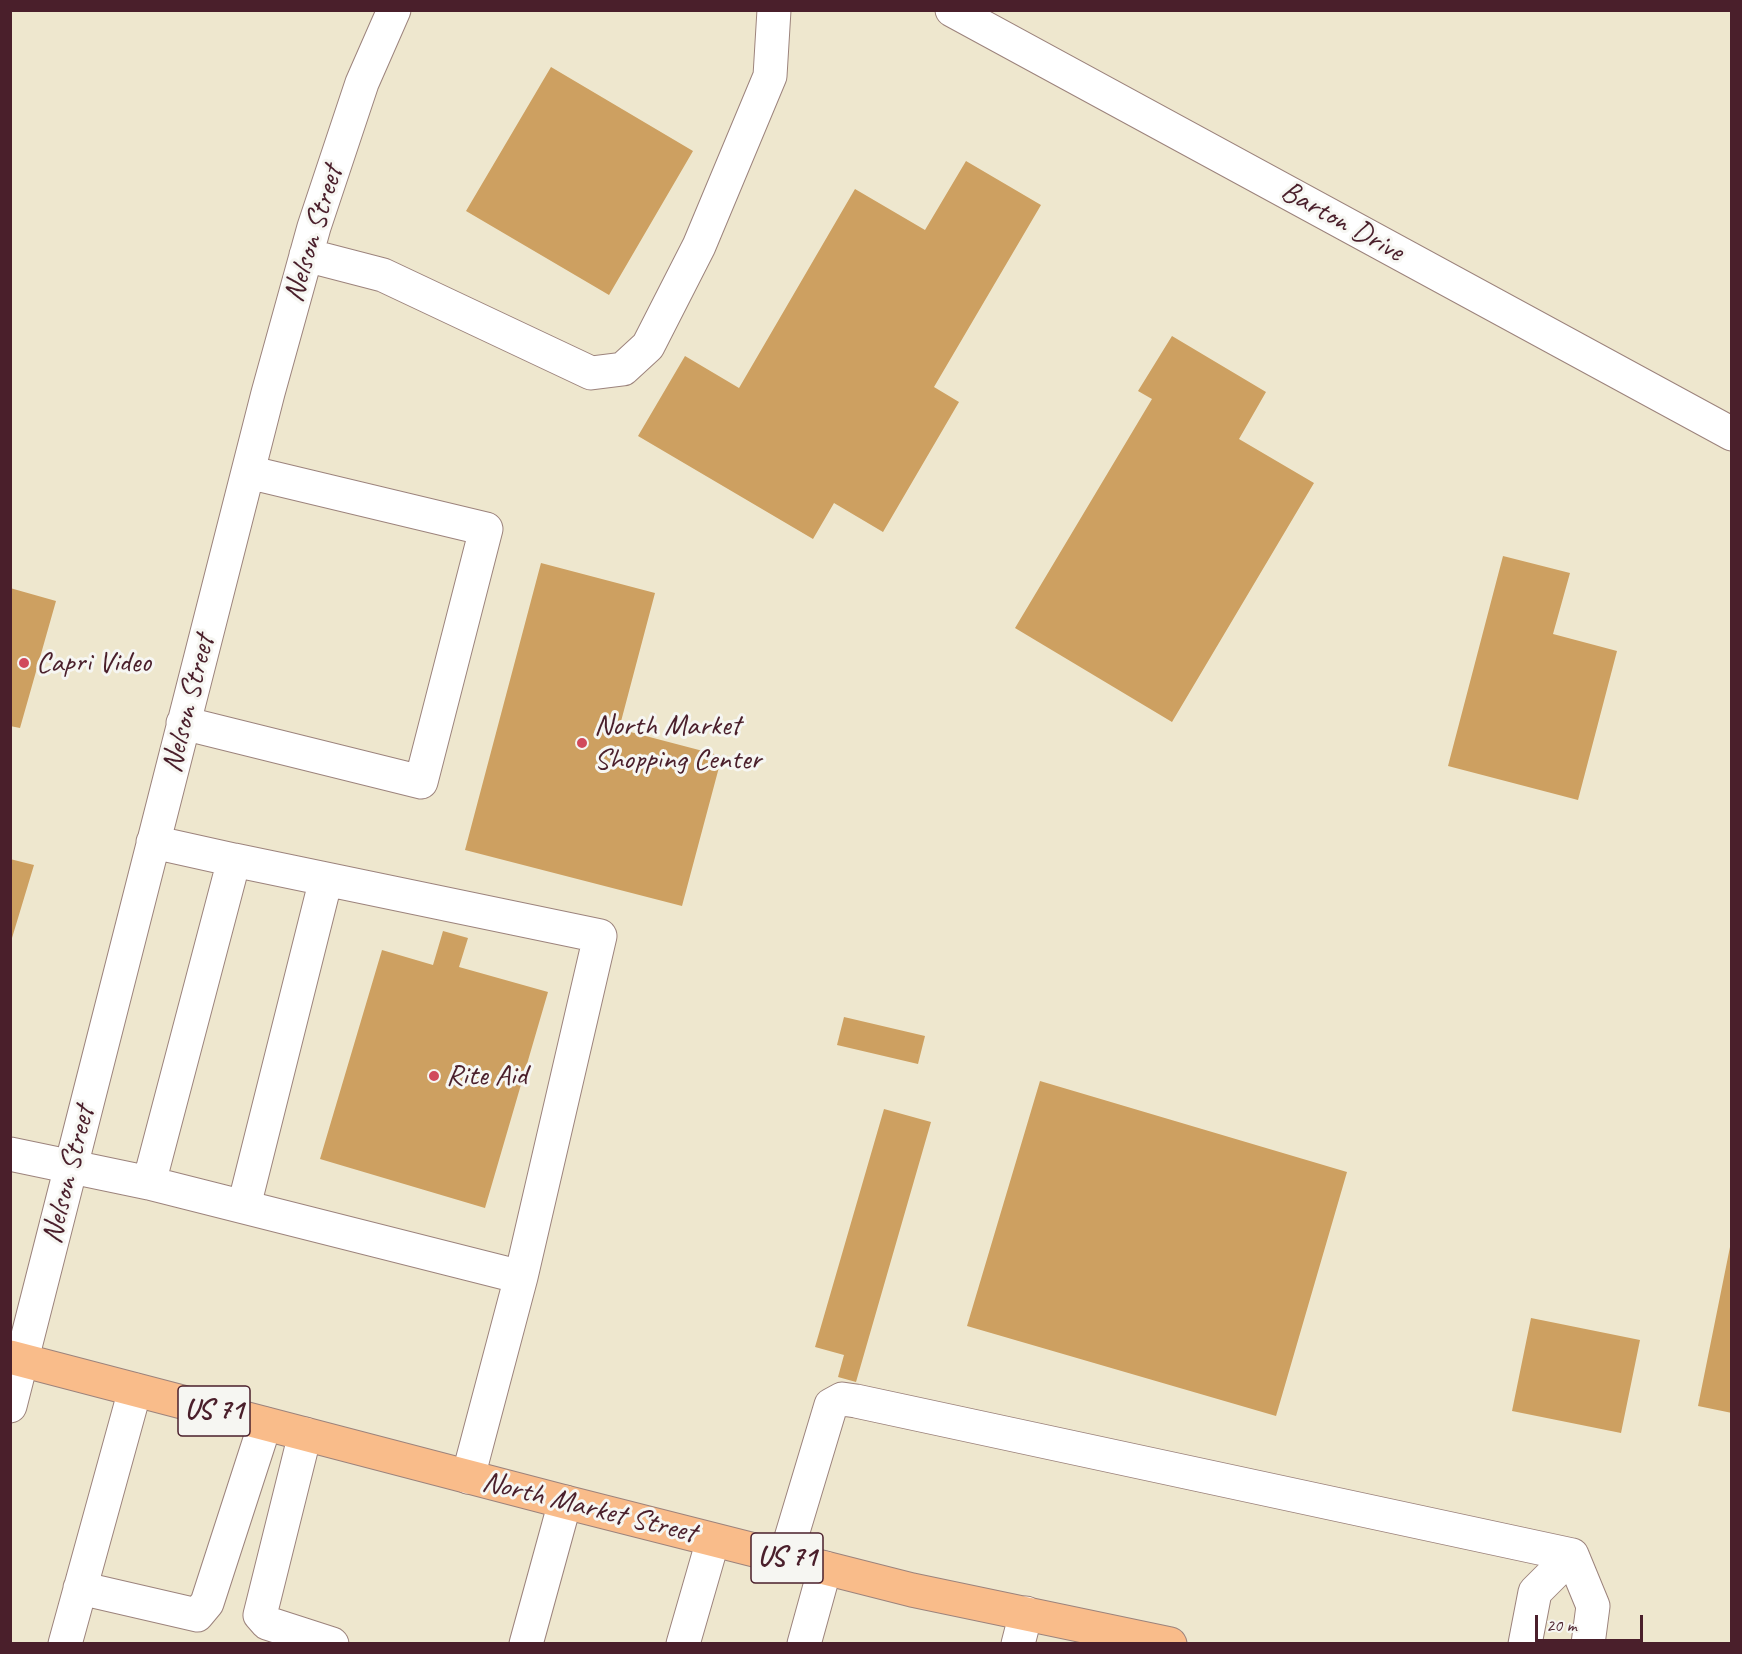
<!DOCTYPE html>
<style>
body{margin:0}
#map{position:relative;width:1742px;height:1654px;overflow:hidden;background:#eee7ce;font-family:Caveat,sans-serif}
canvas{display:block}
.frame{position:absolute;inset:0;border:12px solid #4a1f2b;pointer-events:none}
.scale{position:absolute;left:1535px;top:1615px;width:108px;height:27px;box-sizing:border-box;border:3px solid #4a1f2b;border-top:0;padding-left:8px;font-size:18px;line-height:21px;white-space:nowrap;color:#4a1f2b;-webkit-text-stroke:4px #f6f6f2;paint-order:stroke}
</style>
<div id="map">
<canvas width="1742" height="1654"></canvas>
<div class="frame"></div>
<div class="scale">20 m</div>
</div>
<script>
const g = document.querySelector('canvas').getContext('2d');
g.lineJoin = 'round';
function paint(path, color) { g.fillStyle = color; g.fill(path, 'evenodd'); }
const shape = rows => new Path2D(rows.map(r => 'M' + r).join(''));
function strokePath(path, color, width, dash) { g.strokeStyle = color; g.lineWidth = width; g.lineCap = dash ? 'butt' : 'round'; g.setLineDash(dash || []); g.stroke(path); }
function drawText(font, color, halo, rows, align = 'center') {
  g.font = font + ' Caveat,sans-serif'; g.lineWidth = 6; g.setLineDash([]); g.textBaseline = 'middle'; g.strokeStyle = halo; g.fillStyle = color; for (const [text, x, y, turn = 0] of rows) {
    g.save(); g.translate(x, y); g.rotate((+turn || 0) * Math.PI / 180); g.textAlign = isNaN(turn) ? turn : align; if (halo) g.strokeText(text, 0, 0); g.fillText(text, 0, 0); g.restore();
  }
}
paint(shape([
 [551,67,693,151,609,295,466,211],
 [966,161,1041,205,934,387,959,402,883,532,834,503,813,539,638,436,685,356,739,388,855,189,925,230],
 [1172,336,1266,392,1239,439,1314,483,1172,722,1015,628,1152,399,1138,391],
 [1503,556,1570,573,1553,634,1617,651,1578,800,1448,766],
 [541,563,655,593,619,729,722,756,682,906,465,850],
 [10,588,56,601,20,728,10,726],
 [10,859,34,865,12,938,10,938],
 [443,931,468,938,459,967,548,992,485,1208,320,1159,382,950,433,965],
 [844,1017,925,1036,918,1064,837,1045],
 [1040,1081,1347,1172,1276,1416,967,1326],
 [884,1109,931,1122,856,1382,838,1377,844,1355,815,1347],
 [1730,1247,1732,1247,1732,1413,1698,1406],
 [1531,1318,1640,1340,1621,1433,1512,1411]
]), '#cda061');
const minor = shape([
 [952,10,1732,434],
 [306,255,383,275,591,373,623,369,648,346,699,246,770,76,774,10],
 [183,723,421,782,486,529,248,472],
 [234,860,600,936,521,1277],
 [10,1154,149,1183,234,860,153,842],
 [149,1183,521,1277,468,1477],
 [244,1206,326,879],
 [10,1406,268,393,314,227,362,83,394,10],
 [305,1434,260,1615,267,1623,332,1644],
 [1572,1555,1593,1606,1588,1644],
 [785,1558,831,1405,842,1399,856,1401,1572,1555],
 [80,1588,197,1615,207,1603,265,1424],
 [65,1644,135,1390],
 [526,1644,565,1502],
 [683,1644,713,1540],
 [804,1644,825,1568],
 [1018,1644,1026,1613],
 [1525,1644,1535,1592,1572,1555]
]);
const major = shape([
 [10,1357,565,1502,912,1590,1170,1644]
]);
strokePath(minor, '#9c837c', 35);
strokePath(major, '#9c837c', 35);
strokePath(minor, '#fff', 33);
strokePath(major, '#f9bc8a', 33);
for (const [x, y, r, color] of [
 [24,663,6,"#d1495b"],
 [582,743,6,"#d1495b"],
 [434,1076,6,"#d1495b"]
]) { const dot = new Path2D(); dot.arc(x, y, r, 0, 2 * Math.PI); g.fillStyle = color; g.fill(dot); strokePath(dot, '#f6f6f2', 2); }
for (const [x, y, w] of [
 [214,1411,72],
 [787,1558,72]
]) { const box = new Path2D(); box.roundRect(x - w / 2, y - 25, w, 50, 4.5); g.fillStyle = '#f6f6f2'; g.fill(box); strokePath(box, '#4a1f2b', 1.5); }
drawText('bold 28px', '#4a1f2b', null, [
 ["US 71",214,1411],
 ["US 71",787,1558]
]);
drawText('30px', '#4a1f2b', '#f6f6f2', [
 ["Barton Drive",1342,222,29],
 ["Nelson Street",314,234,-73],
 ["Nelson Street",189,704,-76],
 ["Nelson Street",69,1175,-76],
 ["North Market Street",589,1508,14]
]);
drawText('30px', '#4a1f2b', '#f6f6f2', [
 ["Capri Video",36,663],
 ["North Market",594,726],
 ["Shopping Center",594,760],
 ["Rite Aid",446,1076]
], 'left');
</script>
